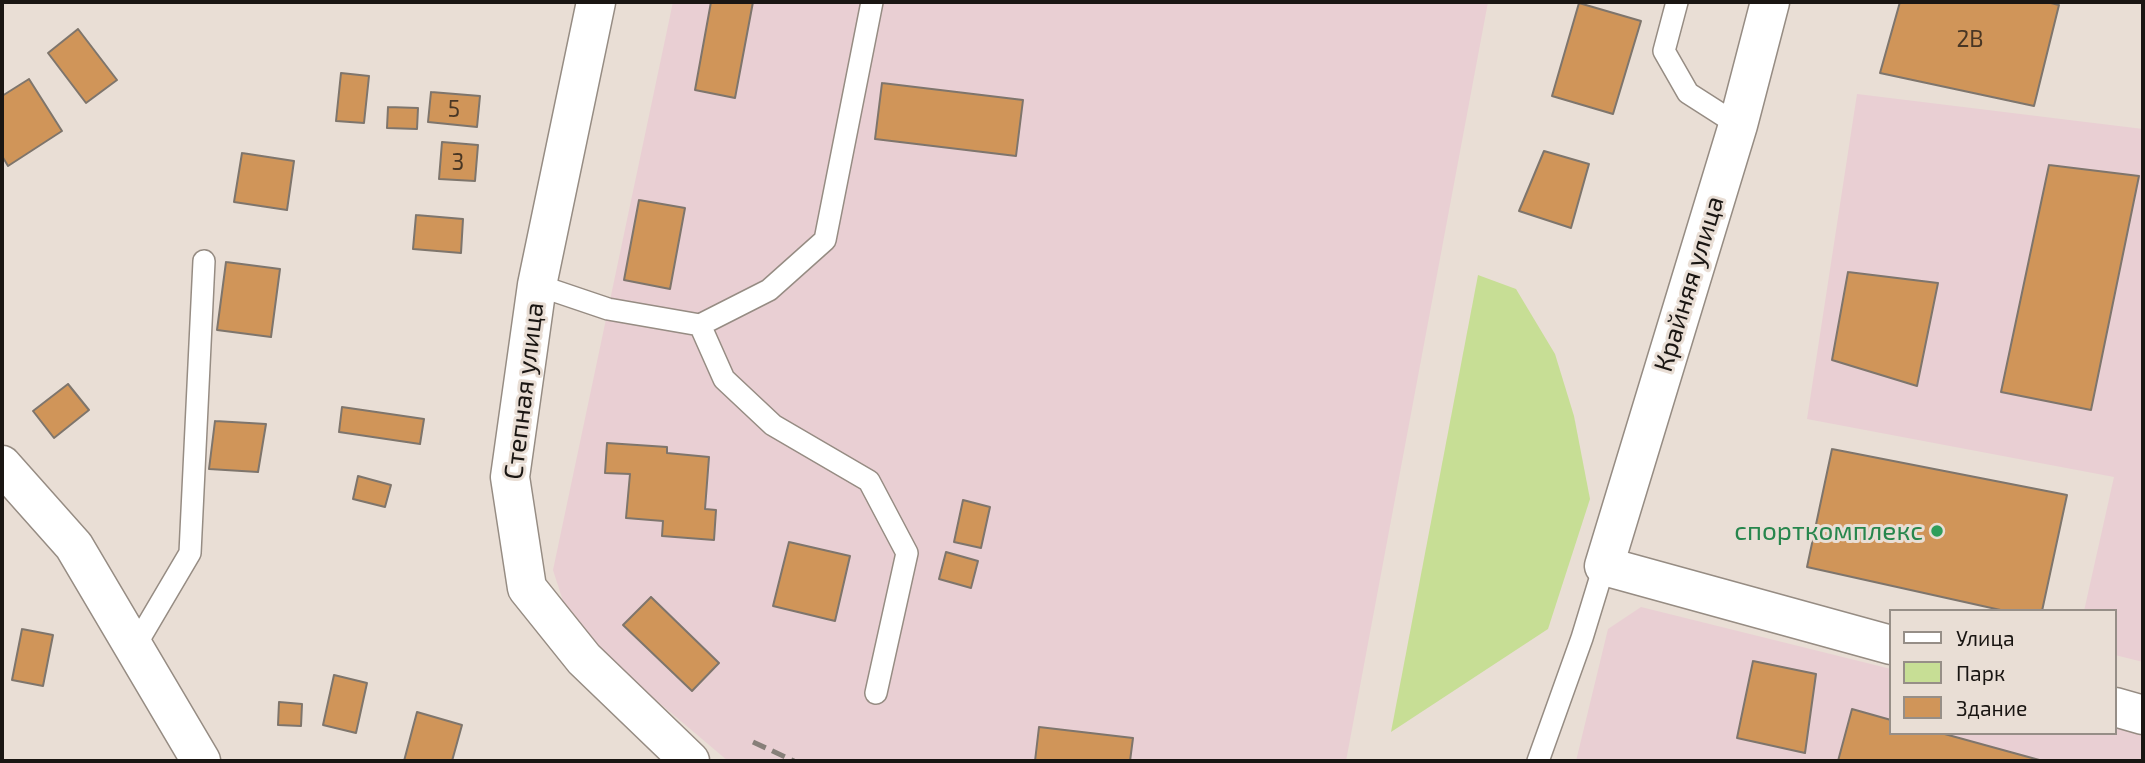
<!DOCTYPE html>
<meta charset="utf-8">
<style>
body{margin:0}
#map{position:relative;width:2145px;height:763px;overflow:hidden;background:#e9ded5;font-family:"Exo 2",sans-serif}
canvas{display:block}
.frame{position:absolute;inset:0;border:4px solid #1a1613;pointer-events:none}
.legend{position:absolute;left:1889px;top:609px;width:228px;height:126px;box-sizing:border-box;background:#e9ded5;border:2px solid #968e87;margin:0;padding:9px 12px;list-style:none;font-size:21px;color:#1a1613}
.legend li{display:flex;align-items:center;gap:14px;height:35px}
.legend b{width:35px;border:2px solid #968e87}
</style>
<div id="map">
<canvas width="2145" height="763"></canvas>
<div class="frame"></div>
<ul class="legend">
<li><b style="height:9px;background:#fff"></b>Улица</li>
<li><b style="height:19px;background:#c7de95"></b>Парк</li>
<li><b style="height:19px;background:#d09559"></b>Здание</li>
</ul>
</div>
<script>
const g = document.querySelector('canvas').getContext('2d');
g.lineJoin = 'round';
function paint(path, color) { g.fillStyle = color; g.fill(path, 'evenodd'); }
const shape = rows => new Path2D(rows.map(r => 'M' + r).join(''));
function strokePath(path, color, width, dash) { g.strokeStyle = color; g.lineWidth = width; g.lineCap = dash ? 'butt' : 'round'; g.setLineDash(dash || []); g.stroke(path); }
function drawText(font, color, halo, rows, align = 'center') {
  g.font = font + ' "Exo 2",sans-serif'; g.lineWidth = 6; g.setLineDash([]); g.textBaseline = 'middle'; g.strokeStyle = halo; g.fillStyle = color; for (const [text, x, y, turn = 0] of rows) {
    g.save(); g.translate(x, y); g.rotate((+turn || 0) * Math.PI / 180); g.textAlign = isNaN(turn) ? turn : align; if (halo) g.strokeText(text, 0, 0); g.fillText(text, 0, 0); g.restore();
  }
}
paint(shape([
 [673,2,1488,2,1346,761,728,761,572,629,553,570],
 [1857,94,2143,129,2143,662,2115,655,2115,611,2084,611,2114,477,1807,419],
 [1641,607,1891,669,1891,733,2115,733,2115,724,2143,731,2143,761,1576,761,1608,629]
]), '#e9cfd3');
paint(shape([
 [1478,275,1516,289,1555,354,1574,416,1590,499,1548,629,1391,732]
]), '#c7de95');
const building = shape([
 [711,2,753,2,735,98,695,90,711,2],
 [1900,2,2047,2,2059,5,2034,106,1880,73,1900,2],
 [1579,3,1641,21,1613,114,1552,96,1579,3],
 [78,29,117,80,86,103,48,53,78,29],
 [341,73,369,76,364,123,336,121,341,73],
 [29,79,62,131,8,166,2,156,2,96,29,79],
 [882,83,1023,100,1016,156,875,139,882,83],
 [431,92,480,96,477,127,428,122,431,92],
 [388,107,418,108,417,129,387,128,388,107],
 [442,142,478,145,475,181,439,179,442,142],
 [1544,151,1589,164,1571,228,1519,211,1544,151],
 [242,153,294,161,287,210,234,202,242,153],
 [2049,165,2139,176,2091,410,2001,392,2049,165],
 [639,200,685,208,670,289,624,280,639,200],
 [416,215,463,219,461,253,413,249,416,215],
 [226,262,280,269,271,337,217,330,226,262],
 [1848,272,1938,283,1917,386,1832,360,1848,272],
 [68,384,89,410,54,438,33,411,68,384],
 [342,407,424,419,420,444,339,432,342,407],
 [215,421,266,424,258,472,209,469,215,421],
 [607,443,667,447,667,453,709,457,705,509,716,510,714,540,662,536,663,521,626,518,630,474,605,473,607,443],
 [1832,449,2067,495,2042,611,2005,611,1807,567,1832,449],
 [358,476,391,485,385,507,353,499,358,476],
 [963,500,990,507,981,548,954,542,963,500],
 [789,542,850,556,835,621,773,606,789,542],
 [946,552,978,561,971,588,939,579,946,552],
 [651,597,719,663,692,691,623,625,651,597],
 [22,629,53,635,43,686,12,680,22,629],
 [1753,661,1816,674,1805,753,1737,738,1753,661],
 [334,675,367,683,356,733,323,725,334,675],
 [279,702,302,704,301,726,278,725,279,702],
 [1852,709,1891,720,1891,733,1941,733,2043,761,1838,761,1852,709],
 [417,712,462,725,452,761,404,761,417,712],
 [1039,727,1133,738,1130,761,1035,761,1039,727]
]);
paint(building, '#d09559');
strokePath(building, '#7e756c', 2);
const service = shape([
 [1677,2,1664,51,1688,93,1738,125],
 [537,285,608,309,700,325,769,290,825,240,872,2],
 [700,325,724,379,773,425,869,481,907,553,876,693],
 [134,648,190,553,204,261],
 [1538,761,1582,638,1604,566]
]);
const minor = shape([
 [596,2,537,285,510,477,527,588,584,659,690,761],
 [1770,2,1738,125,1604,566,1891,645],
 [2,465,74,546,201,761],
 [2115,707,2143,715]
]);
strokePath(service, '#968c83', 24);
strokePath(minor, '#968c83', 41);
strokePath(service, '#fff', 21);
strokePath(minor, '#fff', 38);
strokePath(shape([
 [753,742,794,761]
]), '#877f79', 5, [14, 7]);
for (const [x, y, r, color] of [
 [1937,531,7,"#2e9e5b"]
]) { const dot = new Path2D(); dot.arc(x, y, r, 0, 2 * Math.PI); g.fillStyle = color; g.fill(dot); strokePath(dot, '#e9ded5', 2.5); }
drawText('23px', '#483624', null, [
 ["2В",1970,39],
 ["5",454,109],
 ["3",458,162]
]);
drawText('26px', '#1a1613', '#e9ded5', [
 ["Крайняя улица",1689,284,-73],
 ["Степная улица",524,391,-83]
]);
drawText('26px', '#27864d', '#e9ded5', [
 ["спорткомплекс",1923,531]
], 'right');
</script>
